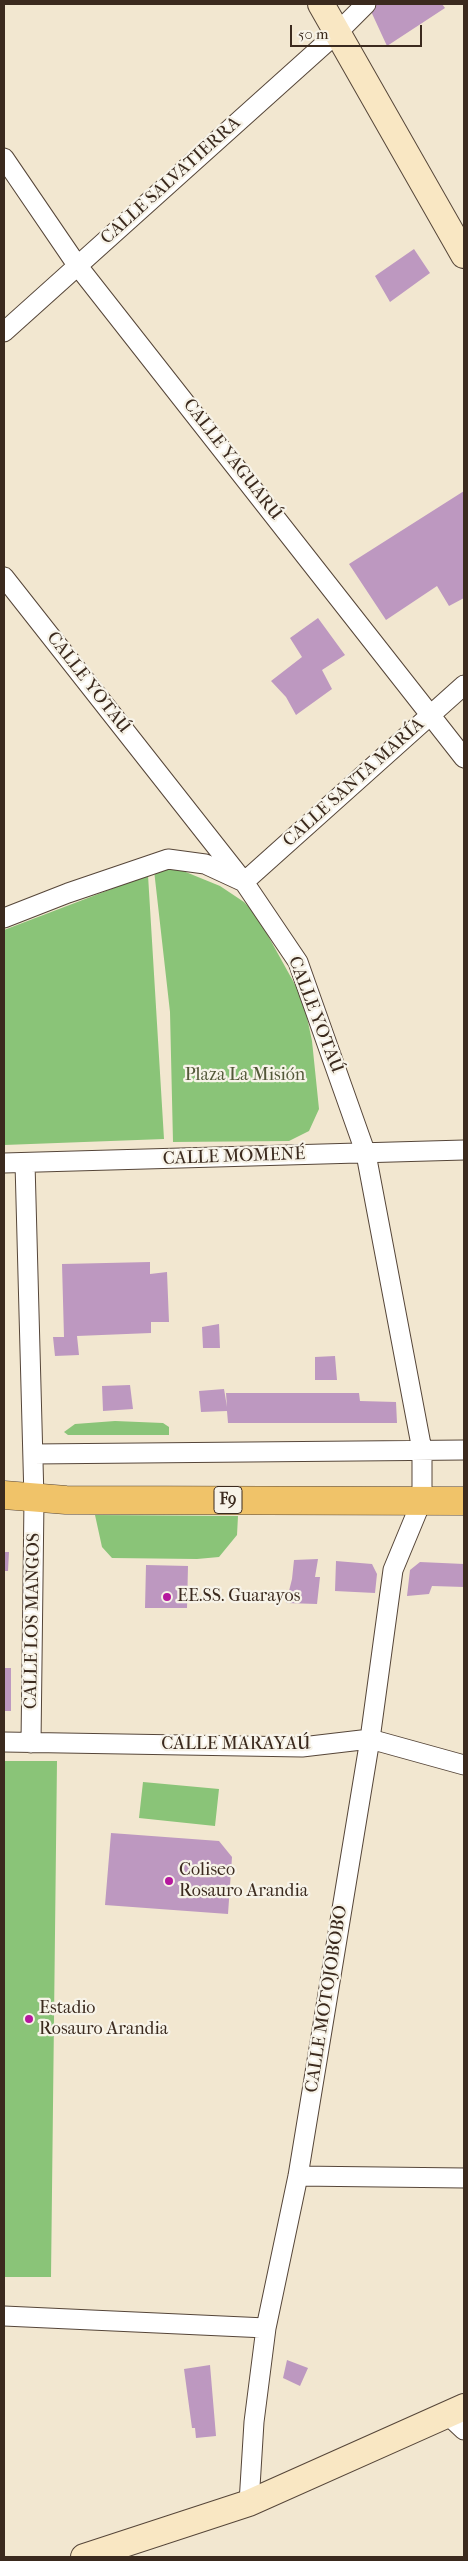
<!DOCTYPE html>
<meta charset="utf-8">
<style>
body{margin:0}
#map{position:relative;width:468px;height:2561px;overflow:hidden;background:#f2e7d0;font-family:"IM FELL French Canon",serif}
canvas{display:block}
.frame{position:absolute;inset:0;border:5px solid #3b2a1e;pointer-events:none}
.scale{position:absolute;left:290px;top:25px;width:132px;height:22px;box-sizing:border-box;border:2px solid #3b2a1e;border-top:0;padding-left:6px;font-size:15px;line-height:18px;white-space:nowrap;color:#3b2a1e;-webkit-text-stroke:4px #f7f3e8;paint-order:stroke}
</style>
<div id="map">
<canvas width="468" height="2561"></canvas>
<div class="frame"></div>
<div class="scale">50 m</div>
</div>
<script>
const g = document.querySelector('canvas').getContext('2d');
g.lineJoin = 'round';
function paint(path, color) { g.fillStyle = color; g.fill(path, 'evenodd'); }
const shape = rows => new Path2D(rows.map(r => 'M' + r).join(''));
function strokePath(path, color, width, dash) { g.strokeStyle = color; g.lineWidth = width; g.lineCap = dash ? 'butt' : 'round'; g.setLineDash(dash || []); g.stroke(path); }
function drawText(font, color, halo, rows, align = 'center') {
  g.font = font + ' "IM FELL French Canon",serif'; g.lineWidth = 4.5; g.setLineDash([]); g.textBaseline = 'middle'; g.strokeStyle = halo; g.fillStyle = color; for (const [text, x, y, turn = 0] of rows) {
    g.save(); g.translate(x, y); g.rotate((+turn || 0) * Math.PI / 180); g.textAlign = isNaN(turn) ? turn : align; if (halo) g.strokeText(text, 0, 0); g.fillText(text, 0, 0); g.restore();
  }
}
paint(shape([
 [171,866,220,886,244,902,256,914,298,990,305,1008,312,1041,319,1109,309,1131,289,1141,173,1142,170,1012,154,870],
 [148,875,164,1139,4,1145,4,930],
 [115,1421,163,1423,169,1427,169,1435,68,1435,64,1432,75,1424],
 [95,1515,238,1516,237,1535,219,1557,197,1559,112,1558,102,1547],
 [4,1761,57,1761,51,2277,4,2277],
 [143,1782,219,1789,215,1826,139,1818]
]), '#8ac478');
paint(shape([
 [373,4,442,4,445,8,387,46,369,7],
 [414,249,430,273,390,302,375,276],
 [464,491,464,598,449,606,437,586,386,620,349,564],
 [318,618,345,655,322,670,332,689,296,715,286,697,271,681,302,657,290,638],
 [150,1262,150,1274,167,1272,169,1322,151,1322,151,1333,77,1336,79,1355,55,1356,53,1337,64,1337,62,1264],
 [219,1324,220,1348,203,1348,202,1327],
 [335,1356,337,1380,315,1380,315,1357],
 [130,1385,133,1409,103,1411,102,1386],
 [224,1389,227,1407,226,1393,359,1393,360,1401,396,1402,397,1423,228,1423,227,1411,201,1412,199,1391],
 [4,1552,9,1552,8,1571,4,1571],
 [318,1559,315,1577,320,1577,317,1604,286,1603,292,1579,294,1560],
 [336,1561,372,1564,377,1574,375,1593,335,1591],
 [420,1562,464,1564,464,1587,432,1586,429,1594,407,1596,410,1570],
 [146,1565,188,1566,187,1608,145,1608],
 [4,1668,11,1668,11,1711,4,1711],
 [111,1833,219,1841,232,1857,228,1914,105,1905],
 [287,2360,308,2368,300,2386,283,2378],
 [210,2365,216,2436,196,2438,195,2428,192,2428,184,2369]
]), '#bd98c0');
const minor = shape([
 [4,158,77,265,464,758],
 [4,332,338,32,366,4],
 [4,577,244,882,298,962,366,1154,422,1450,422,1500,393,1570,370,1739,298,2176,266,2328,254,2422,249,2503],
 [4,918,68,893,168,859,205,864,244,882,464,685],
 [4,1163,464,1150],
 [25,1163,34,1499,31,1743],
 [33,1454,464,1450],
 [4,1742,302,1747,370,1739,464,1765],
 [298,2176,464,2178],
 [4,2316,266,2328],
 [448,2415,464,2430]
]);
const secondary = shape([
 [321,4,464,255],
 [84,2557,249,2503,464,2407]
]);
const trunk = shape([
 [4,1495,66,1500,464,1501]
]);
strokePath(minor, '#564639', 21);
strokePath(secondary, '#564639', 28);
strokePath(trunk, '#564639', 29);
strokePath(minor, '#fff', 19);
strokePath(secondary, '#f9e7c3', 26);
strokePath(trunk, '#f0c369', 28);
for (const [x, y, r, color] of [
 [167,1597,5,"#b5179e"],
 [169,1881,5,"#b5179e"],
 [29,2019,5,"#b5179e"]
]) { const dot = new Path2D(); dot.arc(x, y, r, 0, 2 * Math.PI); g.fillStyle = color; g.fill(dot); strokePath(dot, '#f7f3e8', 2); }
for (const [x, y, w] of [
 [228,1500,28]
]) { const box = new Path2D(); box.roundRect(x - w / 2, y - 13.5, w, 27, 4); g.fillStyle = '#f7f3e8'; g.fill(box); strokePath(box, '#3b2a1e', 1); }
drawText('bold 16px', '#3b2a1e', null, [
 ["F9",228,1500]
]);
drawText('18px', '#3b2a1e', '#f7f3e8', [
 ["CALLE SALVATIERRA",171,181,-42],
 ["CALLE YAGUARÚ",232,460,52],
 ["CALLE YOTAÚ",88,683,52],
 ["CALLE SANTA MARÍA",354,783,-42],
 ["CALLE YOTAÚ",315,1015,69],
 ["CALLE MOMENÉ",234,1157,-2],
 ["CALLE LOS MANGOS",33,1621,-89],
 ["CALLE MARAYAÚ",236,1745],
 ["CALLE MOTOJOBOBO",327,1999,-81]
]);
drawText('18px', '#535839', '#f7f3e8', [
 ["Plaza La Misión",245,1076]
]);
drawText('18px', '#3b2a1e', '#f7f3e8', [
 ["EE.SS. Guarayos",177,1597],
 ["Coliseo",179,1871],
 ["Rosauro Arandia",179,1892],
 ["Estadio",39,2009],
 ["Rosauro Arandia",39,2030]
], 'left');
</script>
